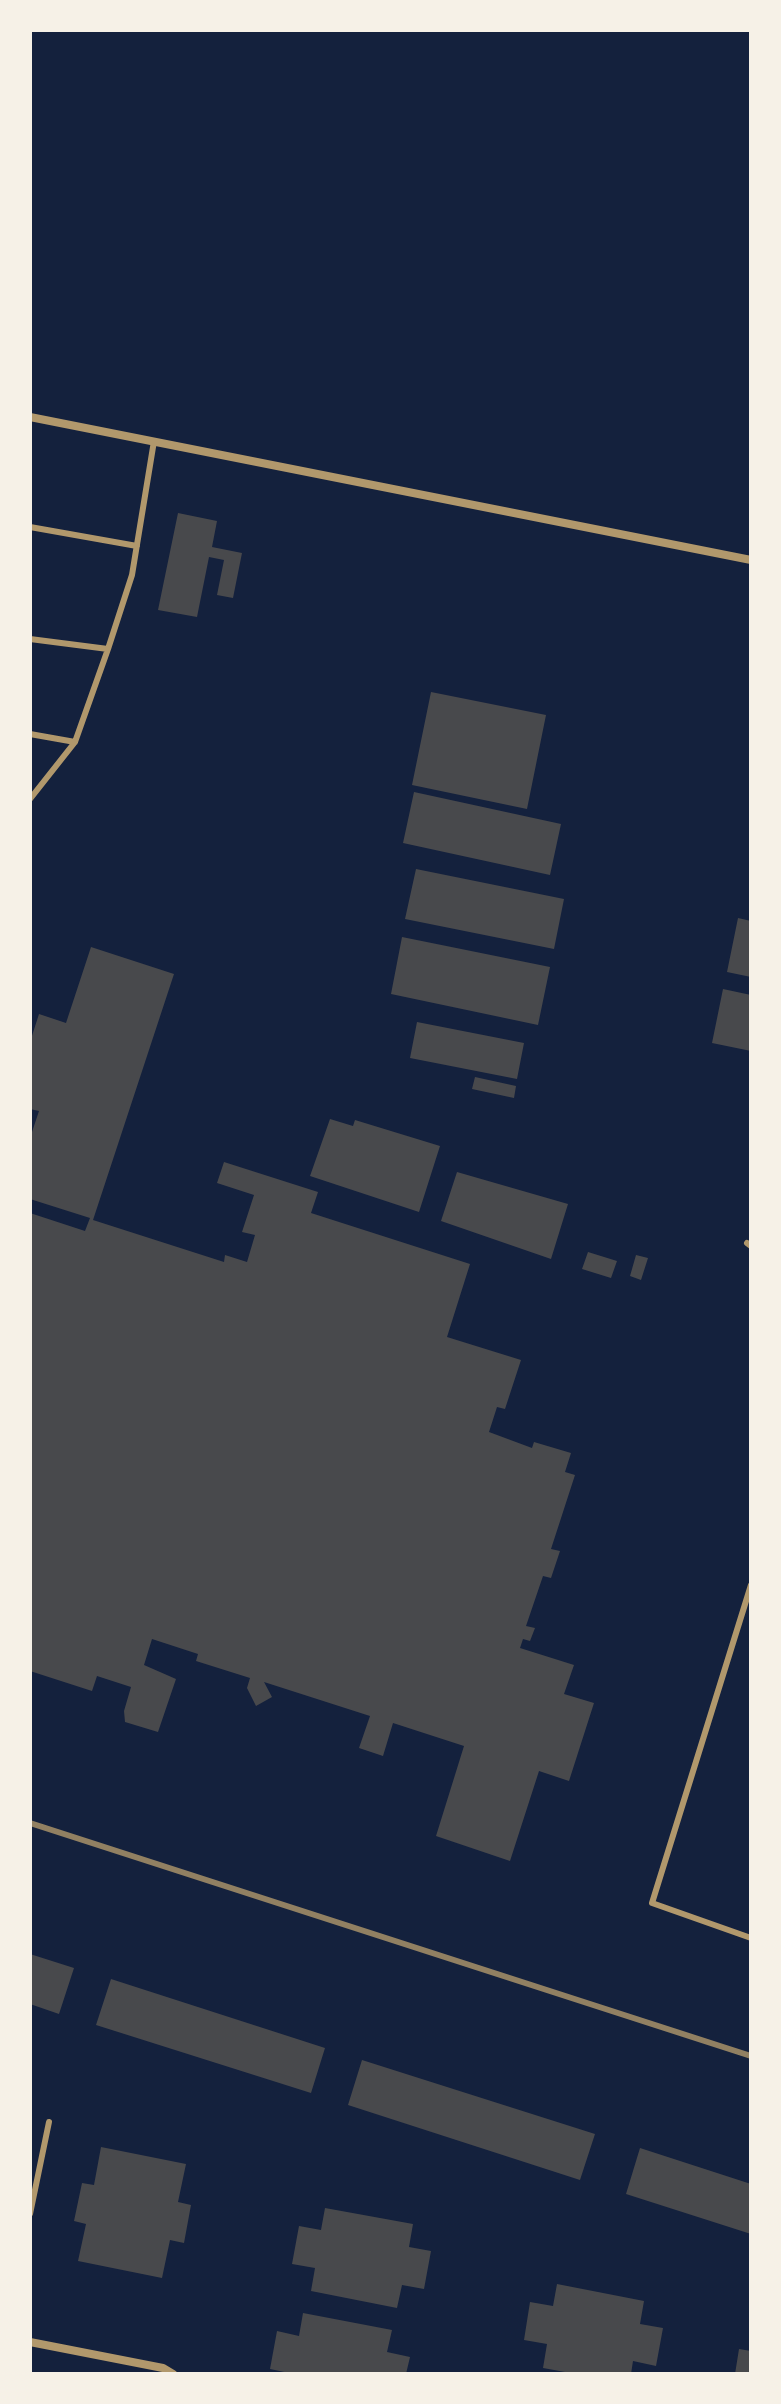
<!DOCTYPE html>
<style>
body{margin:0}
#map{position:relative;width:781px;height:2404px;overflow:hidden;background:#14213d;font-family:"Alegreya Sans",sans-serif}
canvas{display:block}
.frame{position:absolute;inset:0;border:32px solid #f6f1e7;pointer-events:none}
</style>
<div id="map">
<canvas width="781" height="2404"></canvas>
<div class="frame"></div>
</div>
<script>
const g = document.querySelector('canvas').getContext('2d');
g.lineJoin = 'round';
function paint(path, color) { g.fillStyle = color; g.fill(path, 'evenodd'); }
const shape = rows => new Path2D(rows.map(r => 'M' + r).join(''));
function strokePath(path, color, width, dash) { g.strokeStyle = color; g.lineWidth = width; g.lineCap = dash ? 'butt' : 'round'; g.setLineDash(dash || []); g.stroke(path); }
paint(shape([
 [178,513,217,521,212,547,242,553,233,598,217,595,224,560,209,557,197,617,158,610],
 [431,692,546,715,527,809,412,785],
 [414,792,561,824,550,875,403,843],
 [416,869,564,899,554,949,405,919],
 [738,918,751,921,751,977,727,972],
 [402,937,550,967,538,1025,391,994],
 [91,947,174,974,93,1220,224,1262,225,1255,247,1262,255,1235,242,1232,254,1195,217,1183,224,1162,318,1192,311,1213,470,1264,447,1337,521,1360,505,1409,497,1407,489,1432,532,1448,534,1442,571,1453,565,1472,575,1475,551,1549,560,1551,551,1578,543,1576,526,1626,535,1628,530,1641,523,1639,520,1648,574,1665,564,1694,594,1703,569,1781,539,1771,510,1861,436,1836,464,1746,393,1723,383,1756,359,1748,370,1716,264,1682,272,1697,256,1706,247,1688,250,1678,196,1661,198,1654,152,1639,144,1665,176,1679,158,1732,125,1722,124,1711,131,1687,97,1676,92,1691,30,1671,30,1213,85,1231,90,1218,30,1199,30,1138,39,1111,30,1109,30,1042,39,1014,66,1023],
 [723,989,751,995,751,1051,712,1043],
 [417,1022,524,1043,517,1079,410,1058],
 [475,1077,516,1086,514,1098,472,1089],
 [330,1119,353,1126,355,1120,440,1146,419,1212,310,1176],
 [457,1172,568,1204,551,1259,441,1221],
 [588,1252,617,1261,611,1278,582,1269],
 [636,1255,648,1258,641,1280,630,1276],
 [30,1954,74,1968,59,2014,30,2004],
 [111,1979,325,2048,311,2093,96,2025],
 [362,2060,595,2134,580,2180,348,2105],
 [101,2147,186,2164,178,2202,191,2205,184,2243,170,2240,162,2278,78,2261,86,2224,74,2221,82,2183,94,2185],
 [640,2148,751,2184,751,2234,626,2194],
 [325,2208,413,2224,409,2247,431,2251,424,2289,402,2285,397,2308,311,2291,315,2268,292,2264,299,2226,321,2230],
 [557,2284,644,2301,640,2324,663,2328,656,2366,633,2361,631,2374,576,2374,543,2368,547,2344,524,2340,530,2302,553,2306],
 [303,2313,392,2330,387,2352,410,2357,406,2374,294,2374,270,2369,277,2331,299,2336],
 [739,2349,751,2351,751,2374,735,2374]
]), '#48494c');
strokePath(shape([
 [30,527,137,546],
 [30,639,108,649,132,575,154,441],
 [30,734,75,742],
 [30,799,75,742,108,649],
 [747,1243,751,1246],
 [751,1585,652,1903,751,1938],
 [30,2214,49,2122]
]), '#b1986c', 6);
strokePath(shape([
 [30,417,751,560],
 [30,2342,163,2368,173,2374]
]), '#b1986c', 8);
strokePath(shape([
 [30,1823,751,2056]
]), '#918062', 6);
</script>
